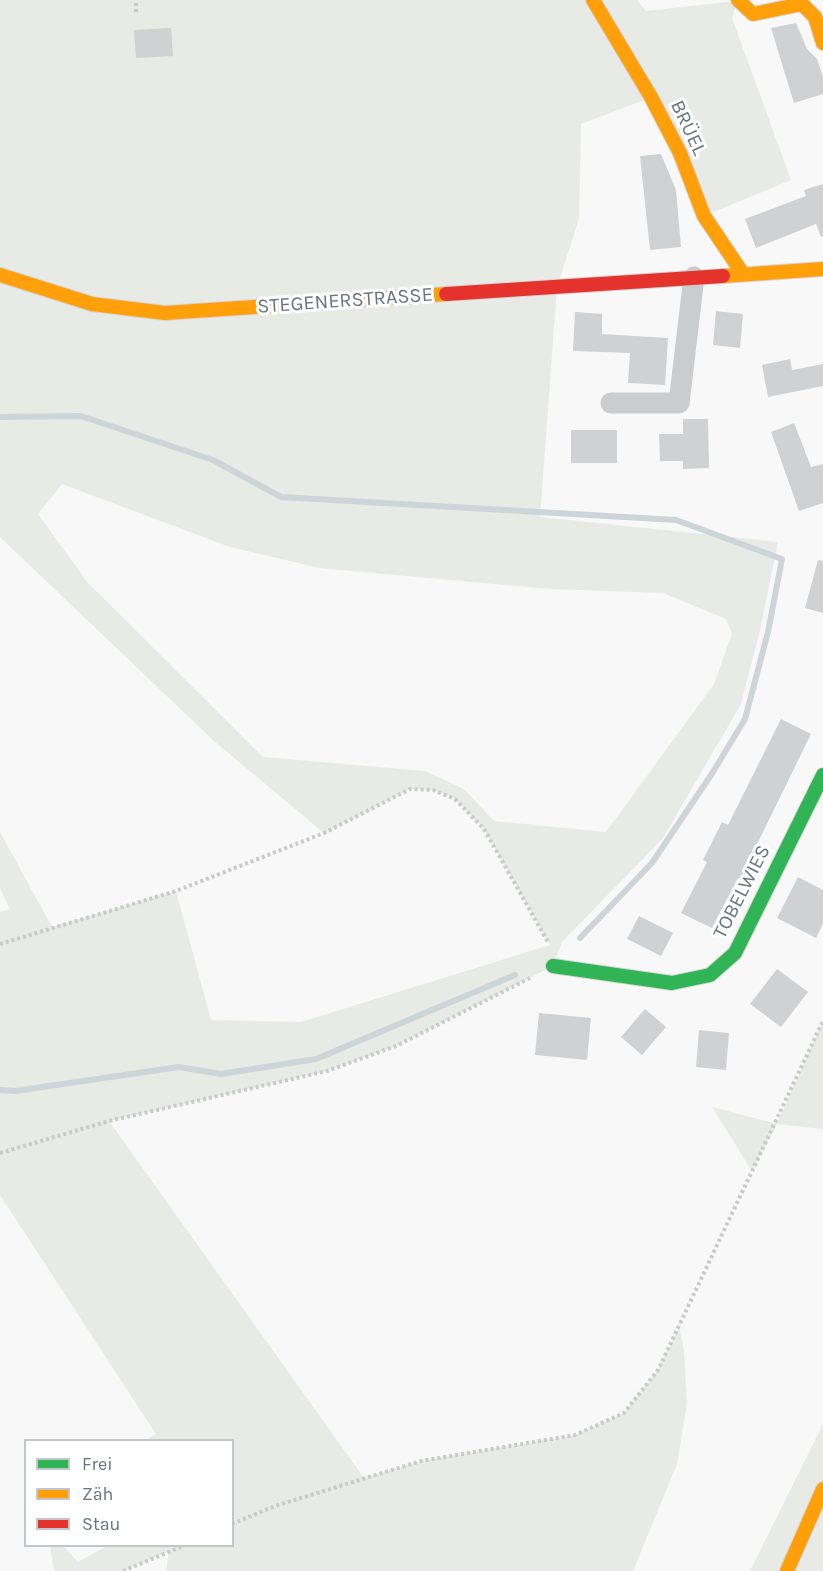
<!DOCTYPE html>
<meta charset="utf-8">
<style>
body{margin:0}
#map{position:relative;width:823px;height:1571px;overflow:hidden;background:#f8f8f8;font-family:Karla,sans-serif}
canvas{display:block}
.legend{position:absolute;left:24px;top:1439px;width:210px;height:108px;box-sizing:border-box;background:#fff;border:2px solid #c1c7cc;margin:0;padding:8px 10px;list-style:none;font-size:18px;color:#657480}
.legend li{display:flex;align-items:center;gap:12px;height:30px}
.legend b{width:30px;border:2px solid #c1c7cc}
</style>
<div id="map">
<canvas width="823" height="1571"></canvas>
<ul class="legend">
<li><b style="height:8px;background:#30b455"></b>Frei</li>
<li><b style="height:8px;background:#ff9f0a"></b>Zäh</li>
<li><b style="height:8px;background:#e5322d"></b>Stau</li>
</ul>
</div>
<script>
const g = document.querySelector('canvas').getContext('2d');
g.lineJoin = 'round';
function paint(path, color) { g.fillStyle = color; g.fill(path, 'evenodd'); }
const shape = rows => new Path2D(rows.map(r => 'M' + r).join(''));
function strokePath(path, color, width, dash) { g.strokeStyle = color; g.lineWidth = width; g.lineCap = dash ? 'butt' : 'round'; g.setLineDash(dash || []); g.stroke(path); }
function drawText(font, color, halo, rows, align = 'center') {
  g.font = font + ' Karla,sans-serif'; g.lineWidth = 6; g.setLineDash([]); g.textBaseline = 'middle'; g.strokeStyle = halo; g.fillStyle = color; for (const [text, x, y, turn = 0] of rows) {
    g.save(); g.translate(x, y); g.rotate((+turn || 0) * Math.PI / 180); g.textAlign = isNaN(turn) ? turn : align; if (halo) g.strokeText(text, 0, 0); g.fillText(text, 0, 0); g.restore();
  }
}
paint(shape([
 [0,0,637,0,646,11,737,1,732,18,791,180,704,216,652,97,581,124,579,219,557,287,540,517,778,542,760,630,741,704,663,838,562,942,553,966,396,1046,327,1071,109,1121,364,1478,421,1461,575,1435,624,1413,658,1370,679,1327,684,1351,687,1403,677,1464,633,1571,166,1571,169,1551,123,1571,54,1571,50,1546,63,1546,78,1562,107,1546,232,1546,232,1440,146,1440,156,1434,0,1195,0,912,10,909,0,889,0,832,52,927,176,891,211,1020,301,1022,550,945,484,829,455,799,433,790,410,789,324,833,214,741,0,537],
 [62,484,230,547,320,568,549,589,663,593,726,619,732,634,714,684,606,832,494,821,464,789,425,771,263,757,88,583,38,514],
 [823,1021,823,1129,777,1124,752,1171,712,1107,777,1124],
 [823,1424,823,1571,750,1571]
]), '#e7eae5');
strokePath(shape([
 [0,417,81,416,213,460,281,497,676,520,782,559,768,632,745,719,713,772,652,863,580,938],
 [0,1090,15,1091,179,1067,221,1074,316,1059,515,975]
]), '#ced5d8', 6);
paint(shape([
 [796,23,807,49,817,59,823,77,823,94,794,103,771,28],
 [171,28,173,56,136,58,134,30],
 [661,154,676,190,681,247,650,250,640,156],
 [823,184,823,236,821,237,816,224,756,248,745,219,806,196,804,190],
 [716,311,743,314,740,348,713,345],
 [575,312,602,314,602,334,668,338,665,385,628,383,630,353,573,351],
 [790,359,792,370,823,364,823,386,768,397,762,365],
 [683,419,708,419,709,468,683,469,683,461,660,461,659,434,683,434],
 [794,423,811,467,823,464,823,503,799,511,771,432],
 [571,430,617,430,617,463,571,463],
 [818,560,823,561,823,613,805,608],
 [781,719,811,734,740,879,738,878,712,928,681,913,707,862,703,860,722,822,728,825],
 [798,877,823,890,823,924,816,938,777,918],
 [639,916,673,933,661,956,627,939],
 [777,969,808,992,781,1027,750,1004],
 [645,1009,666,1027,642,1055,621,1037],
 [539,1013,591,1018,587,1060,535,1055],
 [699,1030,729,1033,726,1070,696,1067]
]), '#cfd1d2');
const fast = shape([
 [553,966,672,983,710,975,735,953,823,775]
]);
const slow = shape([
 [593,0,651,97,680,153,704,216,743,274],
 [738,0,753,14,802,4,815,17,823,43],
 [0,275,92,304,165,313,446,294],
 [723,276,823,269],
 [787,1571,823,1489]
]);
const jam = shape([
 [446,294,723,276]
]);
strokePath(fast, '#d5d6d7', 16);
strokePath(slow, '#d5d6d7', 16);
strokePath(jam, '#d5d6d7', 16);
strokePath(shape([
 [136,12,136,0],
 [0,944,176,891,324,833,410,789,433,790,455,799,484,829,549,944],
 [0,1153,109,1121,327,1071,396,1046,532,977],
 [232,1524,275,1506,421,1461,575,1435,624,1413,658,1370,823,1021],
 [123,1571,183,1546]
]), '#c8cacb', 4, [3, 3]);
strokePath(shape([
 [611,403,679,403,694,277]
]), '#cbcccd', 21);
strokePath(fast, '#30b455', 14);
strokePath(slow, '#ff9f0a', 14);
strokePath(jam, '#e5322d', 14);
drawText('20px', '#657480', '#fff', [
 ["BRÜEL",688,128,65],
 ["STEGENERSTRASSE",345,301,-4],
 ["TOBELWIES",742,892,-63]
]);
</script>
